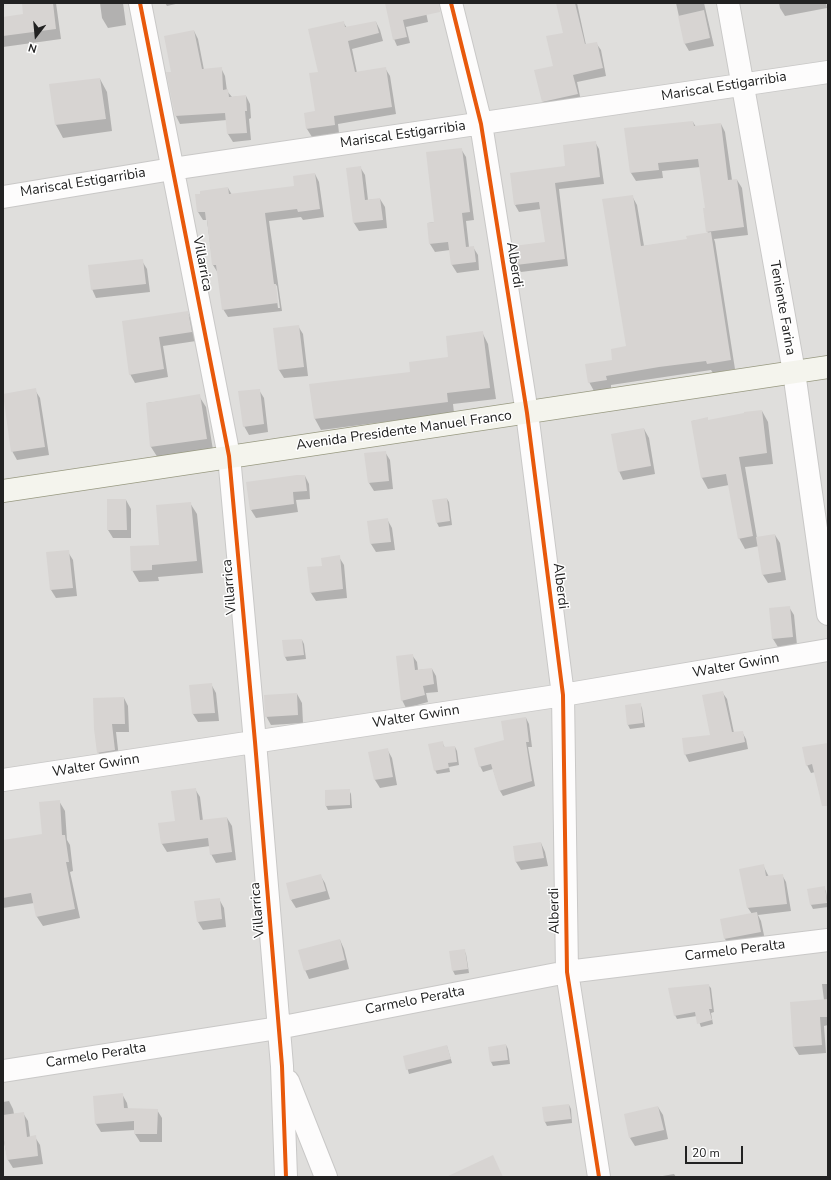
<!DOCTYPE html>
<style>
body{margin:0}
#map{position:relative;width:831px;height:1180px;overflow:hidden;background:#f0eeeb;font-family:"Nunito Sans",sans-serif}
canvas{display:block}
.frame{position:absolute;inset:0;border:4px solid #222;pointer-events:none}
.north{position:absolute;left:16px;top:16px;width:40px;height:40px;-webkit-text-stroke:3px #fff;paint-order:stroke;rotate:196deg;font-size:11px;font-weight:700;line-height:16px;text-align:center;color:#222}
.north::after{content:'';display:block;margin:auto;width:14px;height:18px;background:#222;clip-path:polygon(50% 0,100% 100%,50% 72%,0 100%)}
.scale{position:absolute;left:685px;top:1146px;width:58px;height:18px;box-sizing:border-box;border:2px solid #222;border-top:0;padding-left:5px;font-size:12px;line-height:14px;white-space:nowrap;color:#222;-webkit-text-stroke:3px #fff;paint-order:stroke}
</style>
<div id="map">
<canvas width="831" height="1180"></canvas>
<div class="frame"></div>
<div class="north">N</div>
<div class="scale">20 m</div>
</div>
<script>
const g = document.querySelector('canvas').getContext('2d');
g.lineJoin = 'round';
function paint(path, color) { g.fillStyle = color; g.fill(path, 'evenodd'); }
const shape = rows => new Path2D(rows.map(r => 'M' + r).join(''));
function strokePath(path, color, width, dash) { g.strokeStyle = color; g.lineWidth = width; g.lineCap = dash ? 'butt' : 'round'; g.setLineDash(dash || []); g.stroke(path); }
function drawText(font, color, halo, rows, align = 'center') {
  g.font = font + ' "Nunito Sans",sans-serif'; g.lineWidth = 3; g.setLineDash([]); g.textBaseline = 'middle'; g.strokeStyle = halo; g.fillStyle = color; for (const [text, x, y, turn = 0] of rows) {
    g.save(); g.translate(x, y); g.rotate((+turn || 0) * Math.PI / 180); g.textAlign = isNaN(turn) ? turn : align; if (halo) g.strokeText(text, 0, 0); g.fillText(text, 0, 0); g.restore();
  }
}
paint(shape([
 [3,3,828,3,828,1177,3,1177]
]), '#dfdedc');
paint(shape([
 [23,3,56,3,61,39,3,47,3,18,25,15],
 [100,3,123,3,126,25,108,28,102,18],
 [165,3,180,3,167,6],
 [386,3,424,3,428,22,406,27,410,43,397,46,394,39],
 [557,3,577,3,586,45,596,43,601,50,606,76,577,82,581,101,547,109,543,101,564,33],
 [676,3,704,3,714,46,689,51,685,44],
 [779,3,826,3,827,8,785,16,780,8],
 [343,22,347,28,376,22,380,30,383,41,352,49,357,73,385,68,390,76,396,114,338,124,339,133,312,137,307,129,305,114,316,112,319,73],
 [194,31,198,39,204,70,221,68,225,76,227,91,232,97,246,96,250,104,251,118,249,119,251,140,233,142,228,134,227,120,180,124,176,116,172,72],
 [100,79,107,92,112,131,63,138,56,125,50,85],
 [693,122,696,127,721,124,725,132,732,180,737,180,742,188,748,235,714,239,715,242,735,369,713,373,711,370,611,385,611,389,594,391,589,382,627,347,632,196,637,205,644,246,688,240,708,233,707,231,706,209,700,167,662,171,663,178,636,181,631,173,625,129],
 [595,142,599,149,604,184,559,189,568,266,521,272,517,265,514,247,546,243,541,209,519,212,515,205,566,167],
 [461,149,466,157,474,220,466,221,469,247,473,247,478,255,479,270,457,273,452,265,450,250,435,252,430,244,428,223,435,222],
 [360,167,365,175,368,200,380,199,385,207,387,228,359,231,354,223],
 [315,174,319,182,324,217,303,220,301,217,269,221,282,311,228,317,223,309,218,273,213,265,207,220,203,220,198,212,196,195,228,188,232,195,295,187],
 [275,284,277,286,280,308,278,308],
 [142,261,147,269,150,292,96,298,92,289],
 [187,312,192,321,196,341,163,346,168,377,135,383,130,374,123,322],
 [298,326,303,334,308,376,284,378,279,370,274,329],
 [482,332,488,344,496,399,453,404,454,413,321,430,315,419,310,385,412,373,450,358],
 [35,390,40,398,49,455,17,460,12,451],
 [259,390,264,398,268,432,249,435,244,426],
 [199,396,206,407,213,450,158,458,151,447,147,403],
 [762,411,768,422,773,464,745,467,757,538,775,535,780,543,786,580,768,583,763,575,759,546,745,549,739,538,729,485,708,489,702,478,692,421,707,419,709,421],
 [644,429,649,438,655,474,623,480,619,471],
 [385,452,390,460,393,489,374,491,369,483],
 [305,476,309,484,310,499,296,500,298,512,256,518,251,510],
 [447,499,449,502,452,525,439,527,437,523],
 [108,500,126,500,131,509,131,538,113,538,108,530],
 [190,503,197,514,203,573,158,577,159,581,139,582,132,570,160,546],
 [387,519,392,528,395,550,376,552,371,544,368,522],
 [68,552,73,560,77,596,56,598,51,590],
 [339,557,344,565,347,598,316,601,311,593,309,568,323,567],
 [789,607,794,615,797,645,778,647,773,639],
 [302,640,304,644,306,659,287,661,285,657,283,641],
 [412,655,417,662,418,670,432,669,436,676,438,692,426,693,428,702,406,708,402,700],
 [211,684,216,693,219,721,198,722,193,714,190,686],
 [722,692,727,699,734,733,742,732,746,739,748,749,689,762,685,754,711,735],
 [297,694,302,703,303,723,271,725,266,716],
 [124,698,128,706,129,732,116,732,119,758,103,760,98,752],
 [640,704,642,708,645,727,630,729,628,725],
 [526,718,529,724,532,747,528,747,535,786,503,796,500,791,493,769,483,772,480,766],
 [442,742,445,748,455,747,457,751,459,765,449,767,450,772,437,774,435,770],
 [828,744,828,787,815,772,811,773,807,765],
 [387,749,392,758,397,785,380,788,375,780,370,753],
 [195,789,200,797,203,821,227,818,232,826,236,860,216,863,211,854,210,846,167,852,162,844,160,824,176,822],
 [349,790,351,794,352,808,328,810,326,806],
 [59,801,65,811,67,840,70,845,73,871,70,872,80,918,43,926,37,917,34,903,3,908,3,841,43,835],
 [541,843,545,852,548,866,521,870,516,862,514,847],
 [763,865,769,877,782,875,786,882,791,911,758,915,761,921,765,940,730,947,725,939,721,920,752,914,748,908,740,870],
 [320,875,325,883,330,899,296,908,291,900],
 [824,888,826,891,828,907,813,909,811,905,808,890],
 [219,899,224,908,226,927,203,930,198,922],
 [340,940,344,949,349,969,309,979,305,970],
 [464,950,466,954,469,973,455,975,453,971,450,952],
 [822,984,828,984,828,1025,824,1026,826,1053,799,1055,794,1047,824,1000],
 [708,985,711,988,714,1012,711,1013,713,1024,701,1027,697,1016,677,1019,675,1015],
 [506,1045,508,1049,510,1064,493,1066,491,1062,489,1048],
 [447,1046,452,1063,409,1074,404,1057],
 [122,1094,127,1103,128,1109,157,1110,162,1118,162,1142,140,1142,135,1134,135,1130,101,1132,96,1124,94,1097],
 [9,1101,13,1109,14,1114,23,1113,28,1121,30,1137,35,1137,40,1145,43,1164,13,1168,8,1160,3,1137,3,1102],
 [569,1105,571,1109,572,1123,547,1126,545,1122,544,1108],
 [658,1107,663,1115,668,1139,635,1146,630,1138],
 [674,1174,676,1177,657,1177]
]), '#0003');
paint(shape([
 [22,3,53,3,56,29,3,36,3,17,23,14],
 [385,3,439,3,440,12,403,20,407,37,393,40],
 [556,3,575,3,585,44,597,42,603,68,573,75,578,94,542,102,534,70,553,66,546,36,563,33],
 [704,10,710,38,684,44,678,16],
 [344,21,345,27,376,21,379,33,348,41,355,72,386,67,392,107,334,116,335,125,306,129,304,113,315,111,309,73,318,72,308,29],
 [194,30,202,69,222,67,223,90,228,89,229,97,246,95,247,111,245,111,247,133,227,134,225,113,175,116,166,72,171,72,164,36],
 [100,78,106,119,55,125,49,84],
 [693,121,694,126,721,123,728,180,737,179,744,227,706,232,703,208,705,208,698,159,658,163,659,170,630,173,624,128],
 [596,141,600,177,555,183,565,259,516,265,513,246,545,242,539,202,514,205,510,173,565,166,563,145],
 [462,148,470,212,462,213,466,247,474,246,476,262,451,265,448,242,429,244,427,223,434,222,426,152],
 [361,166,365,200,380,198,383,220,353,223,346,168],
 [315,173,320,209,298,212,297,209,265,213,274,284,276,284,278,303,222,310,216,265,212,265,207,220,206,220,205,212,197,212,195,194,200,194,200,191,228,187,229,194,294,186,293,176],
 [633,195,641,246,687,239,686,236,711,232,731,360,707,364,706,361,659,367,606,376,607,380,588,383,585,364,612,360,611,349,626,346,602,199],
 [143,259,146,284,91,290,88,265],
 [188,311,192,332,159,337,164,369,129,375,122,321],
 [299,325,304,367,278,370,273,328],
 [483,331,490,388,447,393,448,402,314,419,309,384,410,372,409,362,448,357,446,336],
 [36,388,45,447,11,452,3,394],
 [260,389,264,424,243,427,238,391],
 [200,394,207,439,150,447,146,403],
 [762,410,767,453,739,457,753,536,738,539,726,474,701,478,691,421,708,417,708,420,744,413,744,412],
 [644,428,651,466,618,472,611,434],
 [386,451,389,481,368,483,364,453],
 [297,475,305,475,307,491,293,492,294,504,250,510,246,482],
 [447,498,450,521,436,523,432,500],
 [107,499,126,499,127,530,107,530],
 [191,502,197,561,152,565,152,570,131,571,130,546,159,545,156,505],
 [388,518,391,542,370,544,367,521],
 [775,534,781,572,762,575,756,537],
 [69,550,73,588,50,590,46,552],
 [340,555,343,589,310,593,307,567,322,566,321,558],
 [790,606,793,637,772,639,769,608],
 [302,639,304,655,284,657,282,640],
 [413,654,415,670,432,668,434,684,423,686,425,695,401,701,396,656],
 [212,683,215,713,192,714,189,685],
 [723,691,732,732,743,731,745,742,684,755,682,738,710,735,702,695],
 [297,693,298,715,265,717,264,695],
 [124,697,125,724,112,724,115,750,97,753,94,729,93,698],
 [641,703,643,723,627,725,625,705],
 [526,717,529,742,526,742,532,781,499,791,491,764,479,767,474,748,504,740,501,721],
 [443,741,444,747,455,746,457,762,448,763,449,768,434,771,428,744],
 [828,743,828,806,822,806,812,764,806,766,802,747],
 [388,748,393,777,374,780,368,752],
 [196,788,200,820,227,817,232,852,210,855,208,838,161,844,158,823,175,821,171,791],
 [350,789,350,805,325,806,325,790],
 [60,800,62,835,65,835,69,862,66,862,75,909,36,917,31,893,3,898,3,840,42,834,39,802],
 [541,842,544,858,515,862,513,846],
 [764,864,766,876,783,874,787,904,747,908,739,869],
 [321,874,326,891,290,900,286,883],
 [825,886,827,903,810,905,807,889],
 [220,898,222,919,197,922,194,901],
 [757,912,761,932,724,939,720,919],
 [340,939,345,960,304,971,298,950],
 [465,949,468,969,452,971,449,951],
 [709,984,712,1009,709,1009,712,1020,697,1024,695,1012,674,1016,668,988],
 [828,999,828,1017,820,1017,822,1045,793,1047,790,1002],
 [506,1044,508,1060,490,1062,488,1047],
 [447,1045,451,1059,406,1070,403,1056],
 [123,1093,124,1108,158,1109,157,1134,134,1134,134,1121,95,1124,93,1096],
 [569,1104,571,1119,544,1122,542,1107],
 [658,1106,664,1130,629,1138,624,1114],
 [24,1112,27,1137,36,1135,38,1156,7,1160,3,1134,3,1115],
 [493,1155,503,1177,446,1177]
]), '#d7d4d2');
const minor = shape([
 [140,3,229,456,255,742,282,1066,286,1177],
 [451,3,481,124,527,413,563,695,567,972,599,1177],
 [728,3,794,372,828,614],
 [3,197,172,169,828,72],
 [3,780,563,695,828,650],
 [3,1071,278,1028,567,972,828,940],
 [288,1081,326,1177]
]);
const secondary = shape([
 [3,491,828,367]
]);
strokePath(minor, '#c9c8c7', 24);
strokePath(secondary, '#999a82', 24);
strokePath(minor, '#fdfcfc', 22);
strokePath(secondary, '#f4f4ed', 22);
strokePath(shape([
 [140,3,229,456,255,742,282,1066,286,1177],
 [451,3,481,124,527,413,563,695,567,972,599,1177]
]), '#e8590c', 4);
drawText('14px', '#222', '#fff', [
 ["Mariscal Estigarribia",724,87,-9],
 ["Mariscal Estigarribia",403,135,-8],
 ["Mariscal Estigarribia",83,183,-9],
 ["Villarrica",202,264,79],
 ["Alberdi",514,265,81],
 ["Teniente Farina",782,308,80],
 ["Avenida Presidente Manuel Franco",404,431,-8],
 ["Alberdi",560,586,83],
 ["Villarrica",230,587,-95],
 ["Walter Gwinn",736,666,-10],
 ["Walter Gwinn",416,717,-9],
 ["Walter Gwinn",96,766,-9],
 ["Villarrica",258,910,-95],
 ["Alberdi",555,911,-91],
 ["Carmelo Peralta",735,951,-7],
 ["Carmelo Peralta",415,1001,-11],
 ["Carmelo Peralta",96,1056,-9]
]);
</script>
